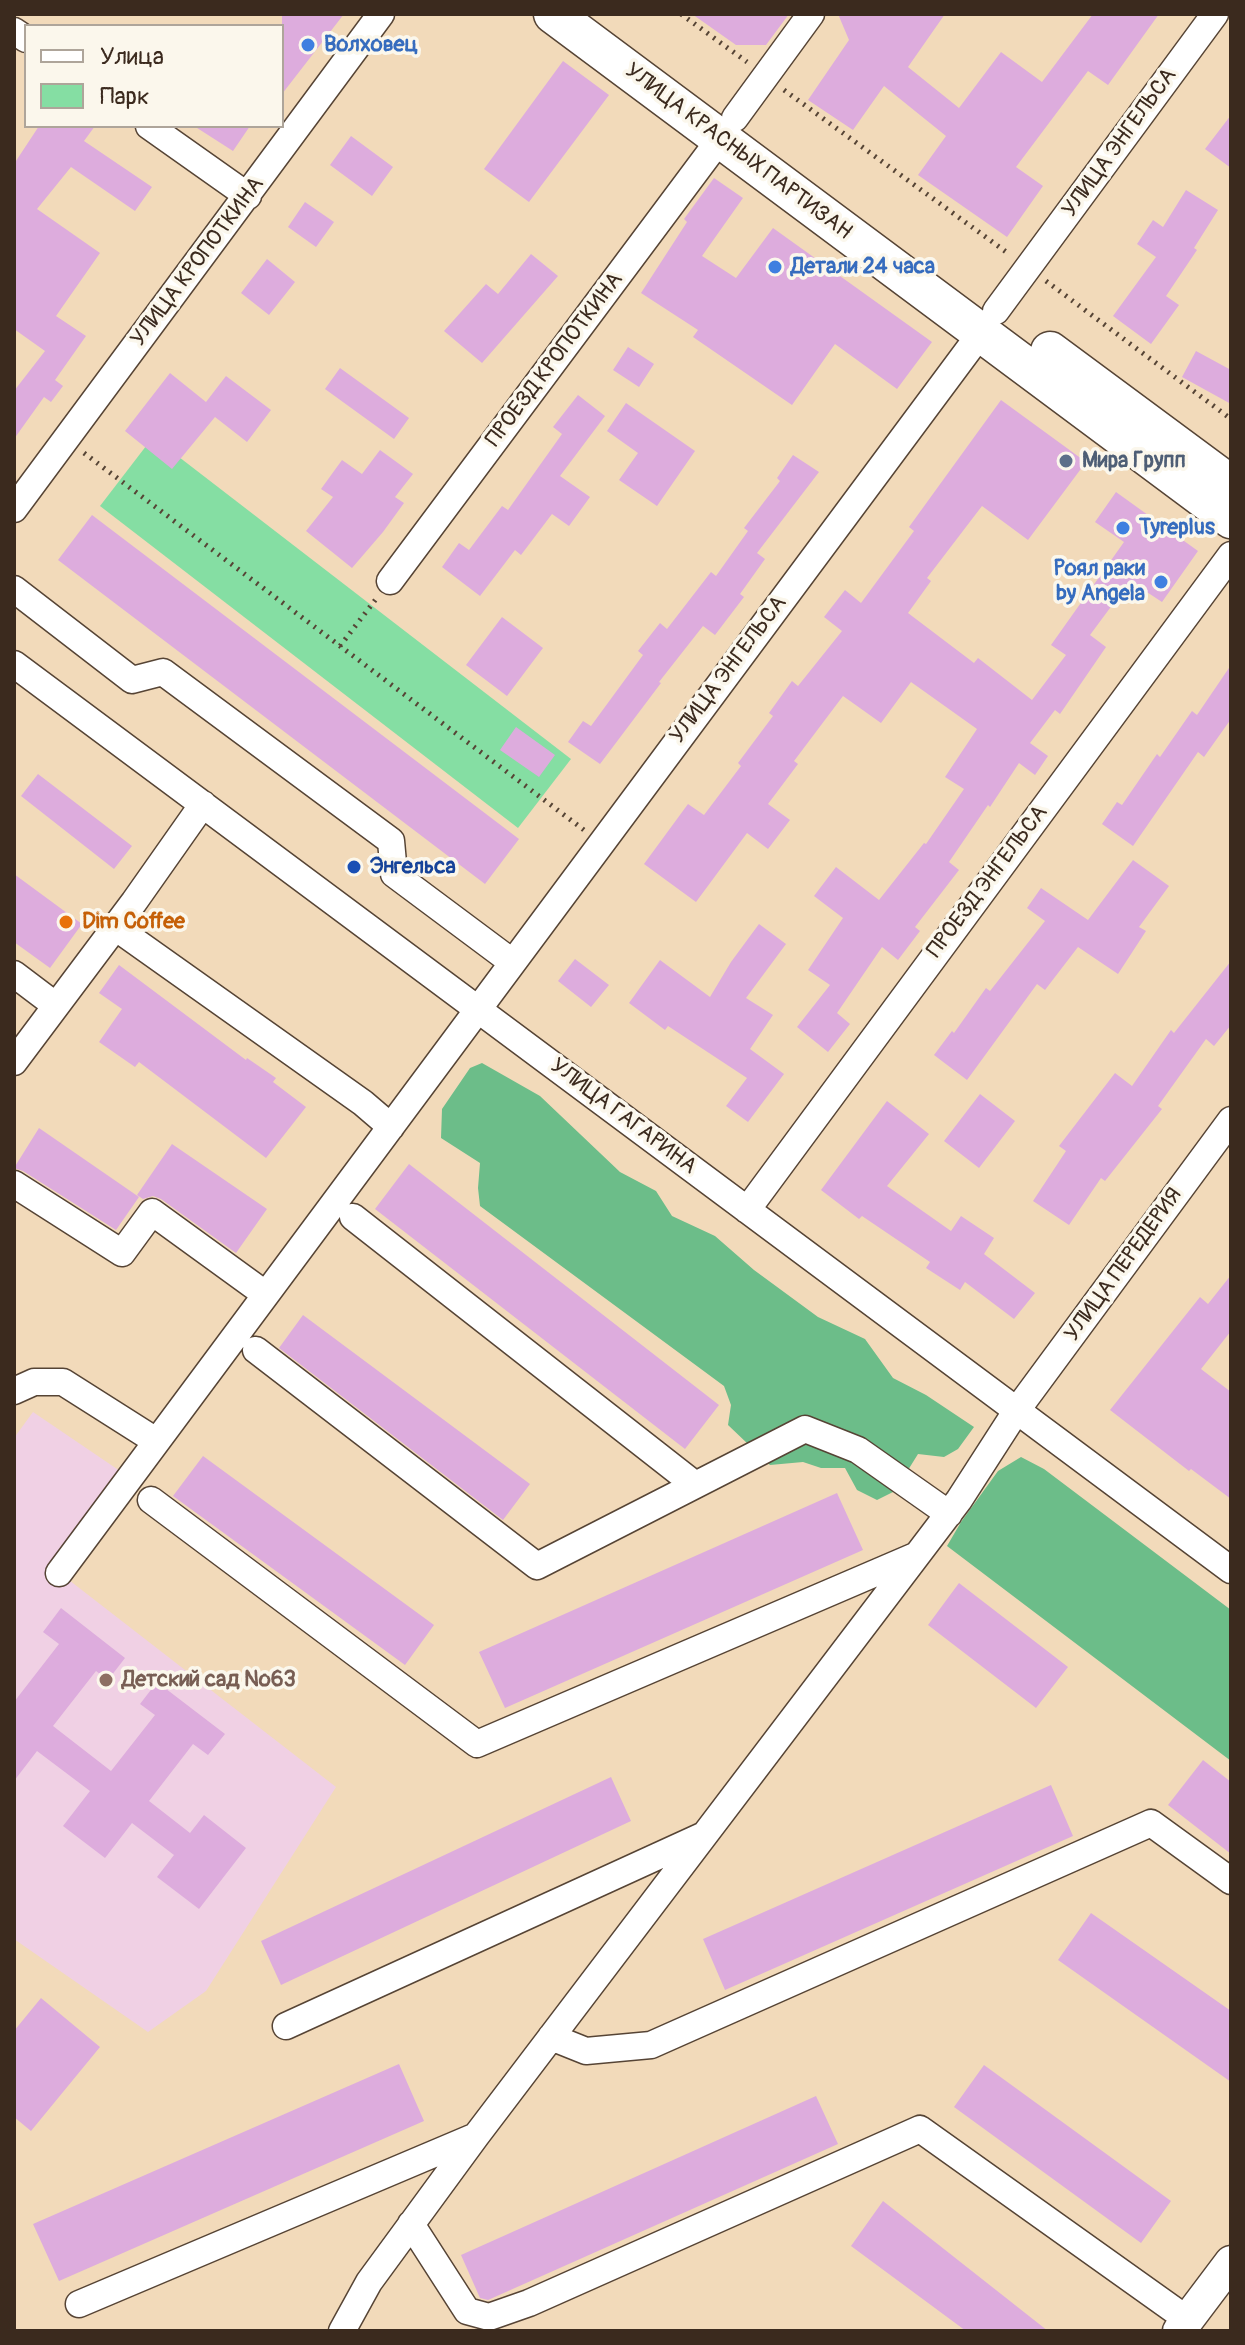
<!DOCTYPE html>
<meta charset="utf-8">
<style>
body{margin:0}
#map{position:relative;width:1245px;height:2345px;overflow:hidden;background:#f2daba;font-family:Pangolin,sans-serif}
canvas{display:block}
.frame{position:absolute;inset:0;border:16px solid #3b2a1e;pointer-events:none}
.legend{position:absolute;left:24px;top:24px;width:260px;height:104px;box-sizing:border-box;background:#fbf7ec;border:2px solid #aea59a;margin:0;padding:10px 14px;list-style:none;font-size:24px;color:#3b2a1e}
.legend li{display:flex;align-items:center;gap:16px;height:40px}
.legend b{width:40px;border:2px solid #aea59a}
</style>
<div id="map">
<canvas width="1245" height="2345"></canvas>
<div class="frame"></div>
<ul class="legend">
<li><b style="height:10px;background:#fff"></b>Улица</li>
<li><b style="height:22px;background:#85dea3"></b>Парк</li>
</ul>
</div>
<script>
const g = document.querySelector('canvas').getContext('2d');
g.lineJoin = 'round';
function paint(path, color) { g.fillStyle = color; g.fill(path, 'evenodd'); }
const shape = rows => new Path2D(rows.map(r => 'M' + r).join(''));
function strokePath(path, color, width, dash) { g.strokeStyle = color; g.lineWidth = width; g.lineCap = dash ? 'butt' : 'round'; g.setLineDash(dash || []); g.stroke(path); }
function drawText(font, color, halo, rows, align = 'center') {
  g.font = font + ' Pangolin,sans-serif'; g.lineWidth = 7; g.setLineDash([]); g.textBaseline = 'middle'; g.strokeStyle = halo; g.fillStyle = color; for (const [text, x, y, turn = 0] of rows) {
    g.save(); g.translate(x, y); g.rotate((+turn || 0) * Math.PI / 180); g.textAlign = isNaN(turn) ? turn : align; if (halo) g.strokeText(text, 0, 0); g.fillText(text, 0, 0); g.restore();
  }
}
paint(shape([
 [33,1412,120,1471,56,1570,336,1787,206,1991,148,2032,14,1939,14,1438]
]), '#f0d0e4');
paint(shape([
 [153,437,571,759,518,828,100,506]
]), '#85dea3');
paint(shape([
 [482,1063,540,1096,620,1172,656,1191,672,1216,715,1236,754,1270,818,1317,865,1339,893,1378,926,1395,974,1427,958,1449,944,1457,918,1454,895,1491,877,1500,857,1490,845,1468,821,1468,803,1462,770,1465,728,1425,731,1405,724,1386,480,1206,478,1188,480,1163,441,1138,442,1109,470,1068],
 [1021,1457,1044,1469,1231,1610,1231,1761,947,1546,961,1522,998,1471]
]), '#6cbd89');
paint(shape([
 [282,14,344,14,282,94],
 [692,14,789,14,766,45,736,45],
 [838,14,945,14,908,67,959,108,1001,52,1042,82,1093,14,1159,14,1108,85,1088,71,1016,167,1043,186,1007,237,918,175,946,136,884,86,853,130,808,100,849,40],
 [563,61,609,95,529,202,484,169],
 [1231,115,1231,168,1205,149],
 [39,126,95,126,84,141,152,187,135,211,71,167,37,209,100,253,56,316,86,336,55,380,63,386,51,402,44,397,14,439,14,391,45,351,14,329,14,164],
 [194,126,250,126,233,151],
 [351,136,393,167,372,196,330,165],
 [714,178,743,198,702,256,736,278,773,228,932,342,897,389,835,344,792,405,693,337,698,330,641,293,687,222,684,219],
 [1186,190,1218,210,1194,248,1197,250,1166,296,1179,305,1151,344,1113,316,1156,257,1137,244,1153,220,1163,227],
 [305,202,334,222,316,247,288,227],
 [531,254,558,276,482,363,444,331,486,284,498,294],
 [267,259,295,282,269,315,241,293],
 [628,347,654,364,639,387,613,370],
 [1196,351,1231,370,1231,404,1182,377],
 [340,368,409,418,394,439,325,389],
 [170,373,206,402,226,376,271,410,247,442,215,417,172,469,125,431],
 [578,395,605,416,560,476,590,497,569,526,552,514,521,555,515,550,480,596,442,567,459,543,469,550,502,506,508,510,562,434,553,427],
 [1001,400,1086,462,1028,540,982,506,927,578,931,581,908,613,974,663,978,658,1032,700,1066,655,1051,645,1124,542,1095,522,1116,492,1198,551,1162,602,1130,581,1090,635,1106,647,1060,714,1055,710,1030,743,1048,756,1035,775,1019,763,990,807,988,805,949,862,959,870,915,927,920,931,898,960,882,947,837,1013,850,1024,828,1052,797,1027,830,985,808,970,843,918,814,896,836,867,879,900,924,843,926,844,964,789,945,777,977,729,911,682,881,723,843,696,794,761,798,764,768,804,790,820,768,849,747,833,696,902,644,864,688,804,704,815,741,766,738,763,773,716,769,713,792,681,798,686,842,631,824,617,845,590,861,603,914,531,909,527],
 [626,403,695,451,657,506,619,480,638,453,607,431],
 [380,450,413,474,395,497,404,503,383,532,352,568,306,531,333,497,321,489,342,460,362,474],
 [793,455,819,472,757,553,765,559,740,594,744,597,715,635,703,626,659,682,661,683,600,764,568,742,583,721,591,726,643,655,638,651,660,623,667,629,711,572,716,576,748,531,744,528,780,481,777,478],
 [92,515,519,839,485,884,58,560],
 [502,617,543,648,507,696,466,665],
 [1231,665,1231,719,1204,757,1198,752,1133,846,1102,824,1117,802,1122,805,1157,754,1160,757,1192,711,1197,715],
 [516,727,555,755,539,777,500,750],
 [38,774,132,846,114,869,21,796],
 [1133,860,1169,886,1139,927,1146,931,1118,974,1078,947,1045,990,1037,984,967,1080,934,1055,952,1031,954,1033,986,988,990,991,1045,921,1027,908,1041,888,1088,920],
 [14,874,82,924,50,968,14,942],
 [759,924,786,944,746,998,773,1015,750,1049,784,1074,748,1122,726,1106,747,1078,668,1026,665,1030,629,1003,660,960,710,997,731,962],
 [575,959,609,985,591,1007,558,981],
 [1231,961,1231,1025,1214,1046,1206,1039,1158,1106,1162,1109,1105,1181,1101,1178,1069,1225,1033,1201,1066,1151,1059,1146,1115,1073,1132,1086,1171,1030,1174,1033],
 [119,965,246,1060,247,1058,276,1078,273,1082,306,1107,266,1158,139,1062,135,1067,99,1042,122,1009,99,993],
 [980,1094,1015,1121,979,1168,944,1141],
 [887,1101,929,1134,887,1186,951,1231,961,1216,994,1238,984,1254,1035,1293,1014,1319,965,1282,960,1290,926,1268,930,1262,862,1216,859,1219,821,1190],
 [39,1128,139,1197,116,1230,23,1171,14,1168],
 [172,1144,267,1209,236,1253,161,1199,153,1196,143,1199,137,1195],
 [409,1164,719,1405,685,1449,375,1209],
 [1231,1275,1231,1331,1201,1369,1231,1392,1231,1499,1191,1469,1189,1471,1110,1410,1200,1297,1208,1304],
 [303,1315,530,1484,503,1520,279,1348],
 [203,1456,434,1625,405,1665,173,1496],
 [837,1493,863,1550,505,1708,479,1652],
 [959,1583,1068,1667,1036,1708,928,1625],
 [61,1608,125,1658,108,1680,96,1671,53,1726,111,1771,155,1715,140,1704,157,1682,225,1734,208,1755,193,1744,149,1801,190,1833,204,1815,246,1848,199,1909,157,1877,174,1855,132,1823,105,1858,63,1826,90,1791,37,1751,14,1781,14,1702,59,1644,43,1632],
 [1203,1760,1231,1782,1231,1854,1168,1805],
 [611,1777,631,1821,281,1985,261,1941],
 [1051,1785,1073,1836,725,1990,703,1939],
 [1091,1913,1231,2011,1231,2082,1058,1960],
 [41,1998,100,2047,31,2131,14,2117,14,2031],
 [399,2064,424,2121,59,2281,33,2224],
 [984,2065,1171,2201,1141,2243,954,2107],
 [816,2096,838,2144,488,2300,480,2298,461,2255],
 [883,2201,1048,2331,966,2331,851,2246]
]), '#ddacdd');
const minor = shape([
 [14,31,26,39],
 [735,118,811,14],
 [149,126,248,196],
 [996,311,1215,14],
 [14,509,381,14],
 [390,581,720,139],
 [14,589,132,680,163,672,391,841,394,874,512,962],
 [14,664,1231,1570],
 [115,927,363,1103,391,1127],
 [14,974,55,1005],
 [14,1062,134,902,203,804],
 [14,1184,122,1253,152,1212,265,1294],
 [747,1210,1231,555],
 [353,1217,694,1484],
 [256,1350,537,1566,805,1429,858,1450,949,1514],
 [14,1391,34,1382,63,1382,156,1441],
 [151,1500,477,1744,915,1556],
 [59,1573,981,333],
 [286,2026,702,1836],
 [551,2037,586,2051,651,2045,1151,1823,1231,1881],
 [411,2224,467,2311,489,2317,529,2303,920,2129,1188,2320],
 [79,2304,476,2136],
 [342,2331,369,2282,476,2136,959,1500,1017,1410,1231,1120]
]);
const major = shape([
 [1179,2331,1231,2262]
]);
const highway = shape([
 [553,14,1231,519],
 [1050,351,1231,485]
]);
strokePath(minor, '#564435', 29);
strokePath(major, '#564435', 35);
strokePath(highway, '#564435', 41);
strokePath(shape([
 [681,14,747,62],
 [784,90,1009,254],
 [1046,281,1231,419],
 [84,453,584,830],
 [340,646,376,599]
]), '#564435', 5, [2, 6]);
strokePath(minor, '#fff', 26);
strokePath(major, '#fff', 32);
strokePath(highway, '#fff', 38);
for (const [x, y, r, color] of [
 [308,45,8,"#3f7fe0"],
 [775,267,8,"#3f7fe0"],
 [1066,461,8,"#5c6f8a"],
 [1123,528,8,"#3f7fe0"],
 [1161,582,8,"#3f7fe0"],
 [354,867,8,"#1a4fb4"],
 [66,922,8,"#e8710a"],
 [106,1680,8,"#8d6e63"]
]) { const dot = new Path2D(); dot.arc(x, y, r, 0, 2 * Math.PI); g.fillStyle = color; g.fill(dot); strokePath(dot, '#fbf7ec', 3); }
drawText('bold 22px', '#366cbe', '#fbf7ec', [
 ["Волховец",324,45],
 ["Детали 24 часа",791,267],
 ["Tyreplus",1139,528],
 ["Роял раки",1145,569,"right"],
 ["by Angela",1145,594,"right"]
], 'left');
drawText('22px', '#3b2a1e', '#fbf7ec', [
 ["УЛИЦА ЭНГЕЛЬСА",1120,143,-54],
 ["УЛИЦА КРАСНЫХ ПАРТИЗАН",738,152,37],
 ["УЛИЦА КРОПОТКИНА",198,262,-53],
 ["ПРОЕЗД КРОПОТКИНА",555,360,-53],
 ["УЛИЦА ЭНГЕЛЬСА",729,670,-53],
 ["ПРОЕЗД ЭНГЕЛЬСА",988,882,-53],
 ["УЛИЦА ГАГАРИНА",623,1117,37],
 ["УЛИЦА ПЕРЕДЕРИЯ",1124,1265,-54]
]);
drawText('bold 22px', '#4e5e75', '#fbf7ec', [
 ["Мира Групп",1082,461]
], 'left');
drawText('bold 22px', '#164399', '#fbf7ec', [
 ["Энгельса",370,867]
], 'left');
drawText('bold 22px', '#c56008', '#fbf7ec', [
 ["Dim Coffee",82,922]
], 'left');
drawText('bold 22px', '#785e54', '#fbf7ec', [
 ["Детский сад №63",122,1680]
], 'left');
</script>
